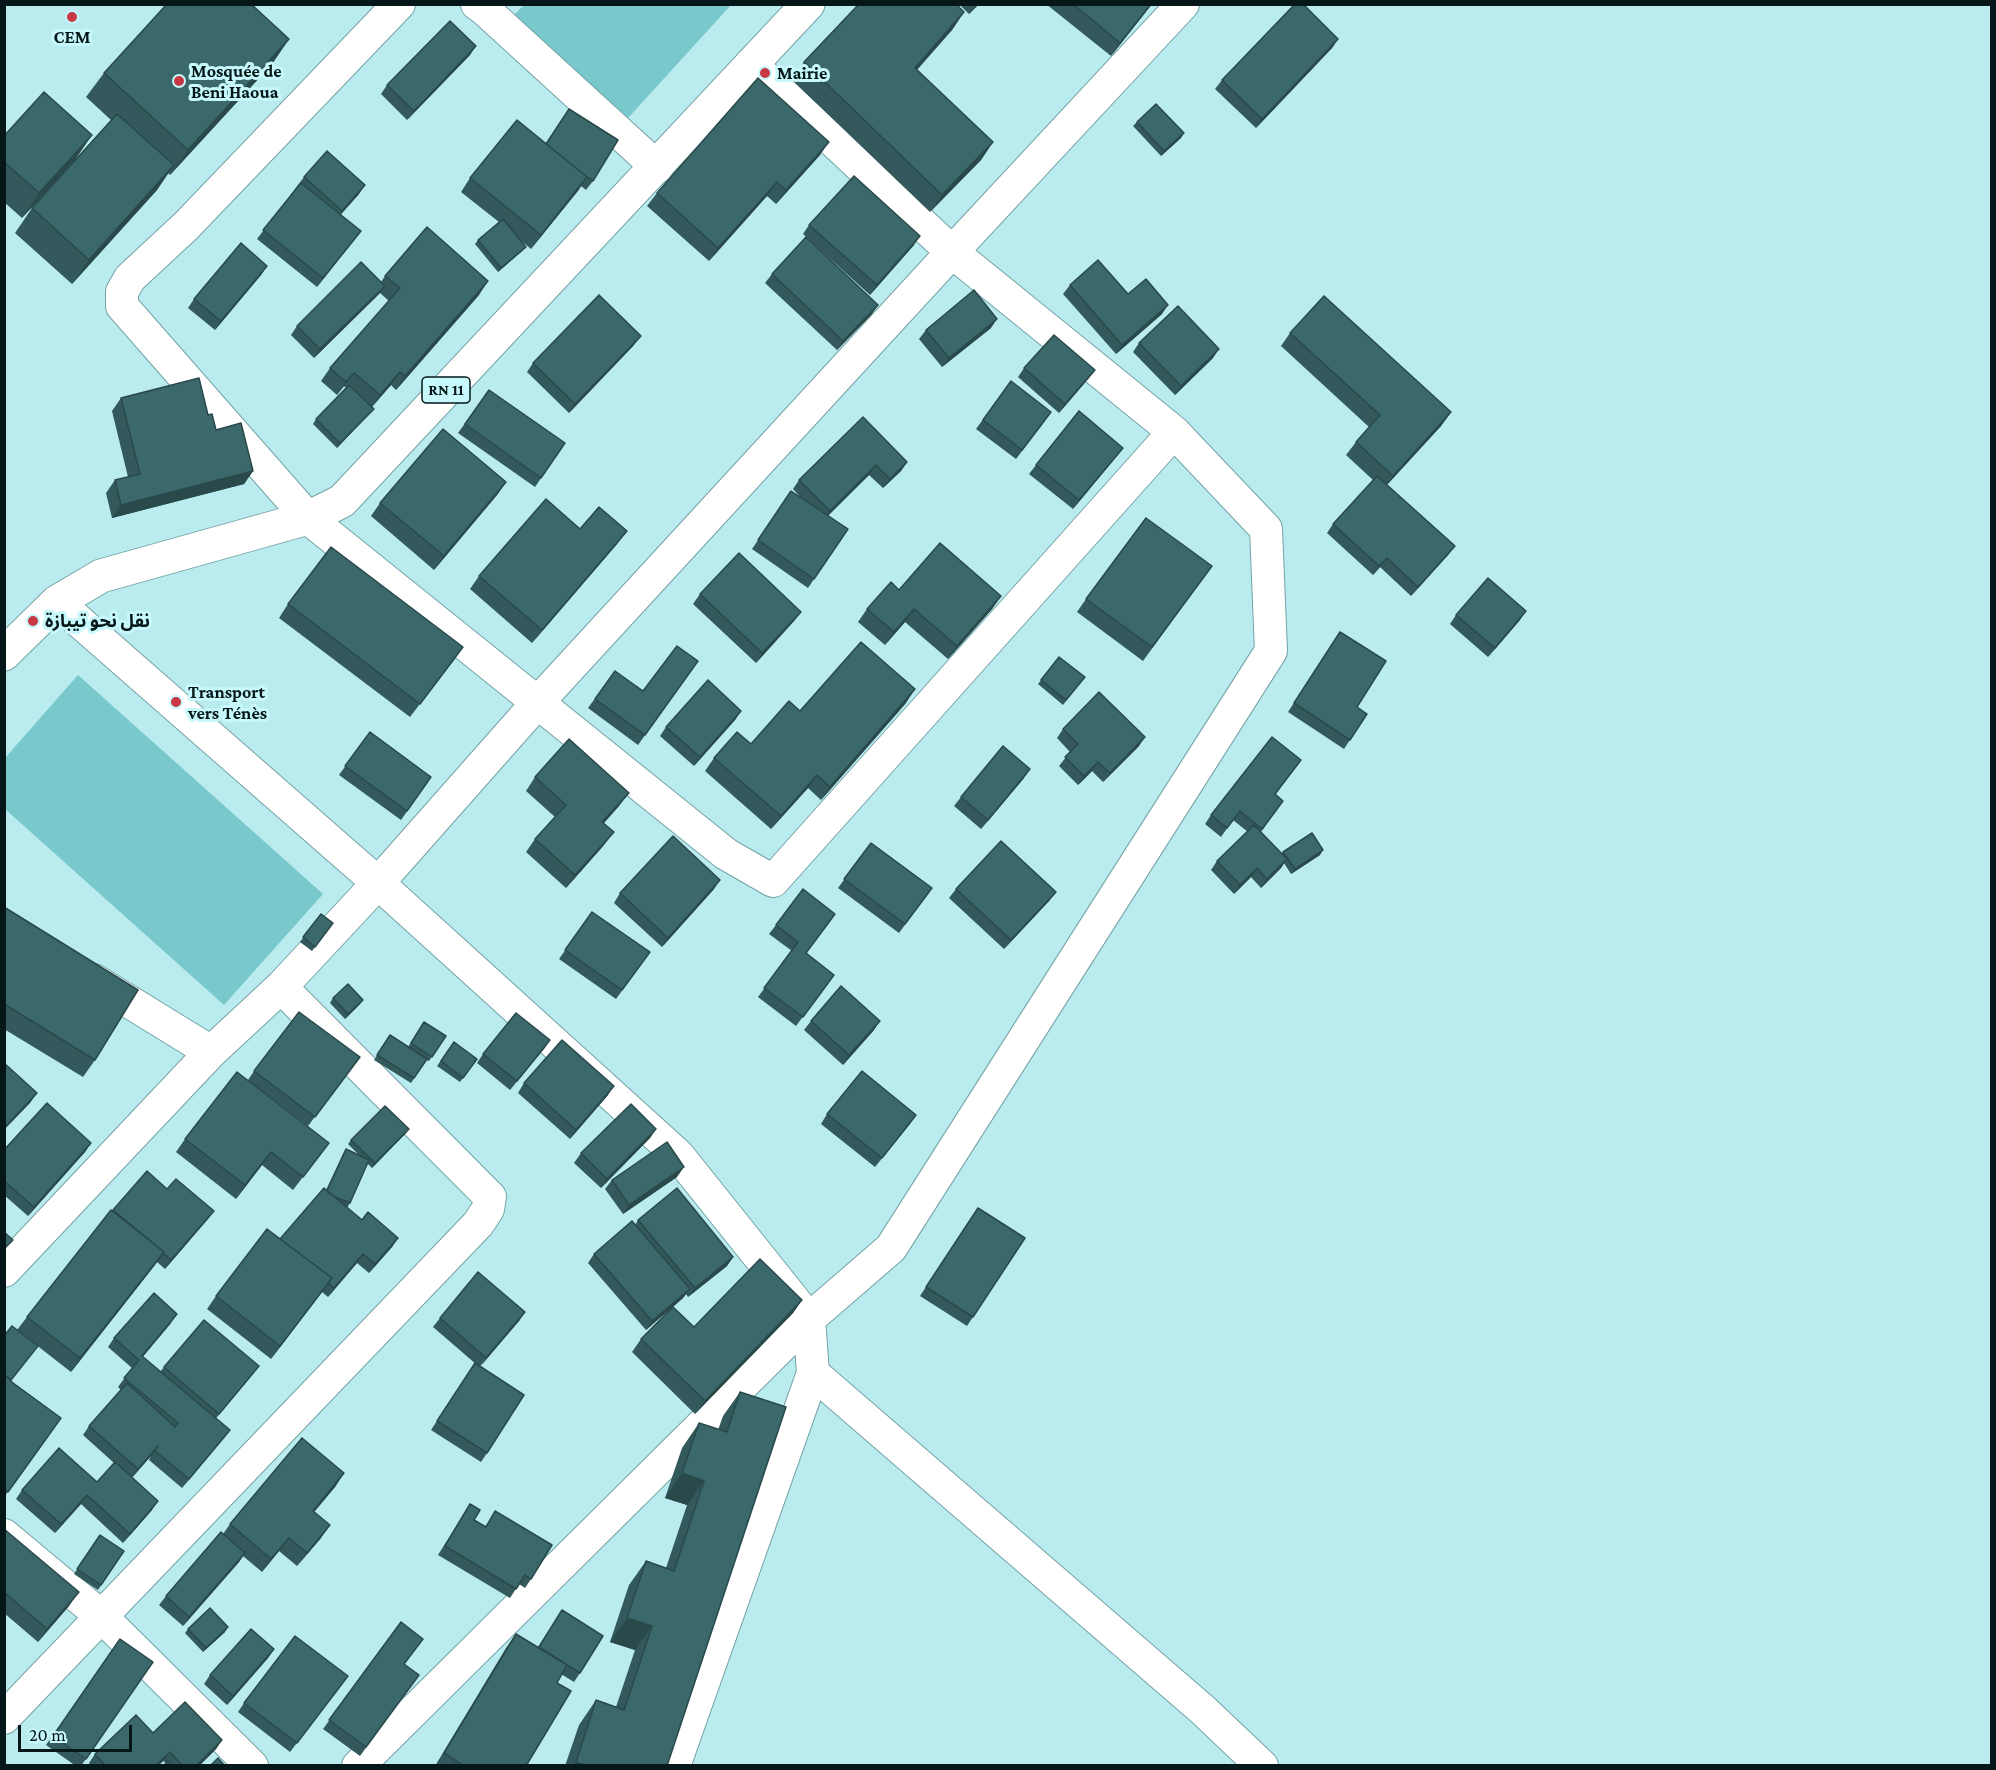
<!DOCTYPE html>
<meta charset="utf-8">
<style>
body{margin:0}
#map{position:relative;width:1996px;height:1770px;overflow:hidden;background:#baebee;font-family:"Crimson Pro",serif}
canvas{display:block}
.frame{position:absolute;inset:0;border:6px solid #051718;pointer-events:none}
.scale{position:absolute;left:18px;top:1725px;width:114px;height:27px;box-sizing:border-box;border:3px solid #051718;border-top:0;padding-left:8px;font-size:18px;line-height:21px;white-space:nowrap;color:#051718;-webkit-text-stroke:4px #c7f8fb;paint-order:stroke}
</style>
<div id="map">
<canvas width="1996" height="1770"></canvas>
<div class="frame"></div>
<div class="scale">20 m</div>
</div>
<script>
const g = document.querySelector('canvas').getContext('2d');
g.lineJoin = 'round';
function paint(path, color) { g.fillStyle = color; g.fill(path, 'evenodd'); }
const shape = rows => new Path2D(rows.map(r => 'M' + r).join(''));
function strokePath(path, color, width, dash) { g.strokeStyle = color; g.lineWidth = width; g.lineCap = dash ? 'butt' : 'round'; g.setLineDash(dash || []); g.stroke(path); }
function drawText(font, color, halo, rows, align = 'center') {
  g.font = font + ' "Crimson Pro","Noto Sans Arabic",serif'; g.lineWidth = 6; g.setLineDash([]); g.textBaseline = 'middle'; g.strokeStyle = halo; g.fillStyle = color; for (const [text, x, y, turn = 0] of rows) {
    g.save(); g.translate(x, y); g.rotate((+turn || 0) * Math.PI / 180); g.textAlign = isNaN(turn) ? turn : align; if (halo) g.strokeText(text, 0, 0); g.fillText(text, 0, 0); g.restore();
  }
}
paint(shape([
 [524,5,731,5,628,118,514,15],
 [78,675,323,894,224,1005,5,809,5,758]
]), '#78c8cc');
const minor = shape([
 [399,4,186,226,130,278,122,292,122,306,308,518,726,854,773,881,1174,432],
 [477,4,484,9,657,167],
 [57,602,378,883,678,1155,809,1319,813,1373,1203,1710,1262,1766],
 [94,980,211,1052],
 [4,1271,211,1052,281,987,378,883,538,702,952,252,1183,4],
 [4,1535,101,1616,252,1766],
 [4,1718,478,1224,488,1209,490,1197,281,987],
 [358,1766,809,1319,891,1248,1271,651,1266,529,1174,432,952,252,751,64],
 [674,1766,813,1373]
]);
const primary = shape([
 [4,654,57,602,101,576,308,518,342,501,808,4]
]);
strokePath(minor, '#74a3a6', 34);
strokePath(primary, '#74a3a6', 35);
strokePath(minor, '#fff', 32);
strokePath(primary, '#fff', 33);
paint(shape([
 [959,4,979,4,969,14],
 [1046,4,1152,4,1111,56],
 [964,12,952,30,917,70,993,142,981,160,930,212,792,80,804,62],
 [289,39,272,64,170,175,168,173,157,190,72,284,15,233,32,208,111,120,86,97,104,73],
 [1338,39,1332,48,1256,128,1215,89,1222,80],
 [470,55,407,120,381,94,387,85],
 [569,109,593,181,586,190,581,186,531,249,519,239,522,251,498,272,475,244,478,240,499,222,461,192,470,178,546,144],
 [1137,122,1181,138,1161,156,1133,126],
 [4,136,75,160,22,218,4,202],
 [820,155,776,204,767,196,709,261,647,206,657,193],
 [304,177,359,194,340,215,361,231,317,287,257,239],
 [809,225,914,245,870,295,803,234],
 [267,266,261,275,215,330,188,308,194,299],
 [772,274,872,314,837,350,765,283],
 [385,276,479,295,396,390,391,385,372,407,370,413,337,448,313,424,316,419,346,388,344,386,337,395,321,381,330,368,389,301,380,293,314,358,291,335,297,326,381,282],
 [1070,285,1128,294,1162,314,1116,354,1063,294],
 [991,328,942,367,919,339,926,330],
 [1290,333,1451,412,1441,426,1387,485,1455,546,1448,555,1411,596,1380,567,1373,575,1327,533,1333,524,1373,480,1346,455,1356,442,1369,427,1281,346],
 [1139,343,1213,358,1175,395,1133,352],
 [634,345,569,413,527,372,533,363],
 [1024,368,1095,370,1088,379,1059,413,1018,377],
 [1011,381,1045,421,1016,459,976,429],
 [489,390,565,443,535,487,458,433],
 [121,398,208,415,216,430,253,471,244,484,112,518,106,493,115,480,128,477,112,411],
 [863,417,907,462,901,471,883,488,869,475,828,516,848,529,808,588,752,549,791,491,801,498,793,489,799,480],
 [1123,448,1116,457,1073,509,1029,474,1036,465],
 [506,482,497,495,434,570,371,516,380,503],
 [580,529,617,544,532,643,470,589,479,576],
 [1212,566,1143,661,1077,612,1086,599],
 [899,590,1001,596,992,609,948,659,905,622,885,645,858,622,867,609],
 [700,594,801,612,794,621,756,663,693,604],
 [288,604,463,647,410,717,279,618],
 [1456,615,1520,620,1488,657,1450,624],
 [1334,641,1357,707,1367,714,1344,749,1288,712],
 [1059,657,1085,677,1063,705,1038,684],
 [698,661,638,745,588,708,615,671,643,691],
 [906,703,821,800,808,788,771,829,705,771,714,758,751,744],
 [741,711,735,720,694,766,660,736,666,727],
 [1063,729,1139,746,1103,782,1092,771,1078,785,1059,766,1070,752,1057,738],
 [370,732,431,777,401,820,339,775],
 [1301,760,1275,795,1277,810,1261,832,1282,854,1283,852,1320,855,1291,874,1284,863,1281,868,1261,888,1251,877,1234,894,1211,870,1217,861,1248,832,1233,820,1221,837,1205,824,1211,815],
 [535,777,619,806,604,823,604,845,566,888,526,852,535,839,555,817,526,791],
 [1024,778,981,829,954,806,961,797],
 [871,843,932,888,899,933,838,888],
 [714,889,662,947,614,903,620,893],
 [956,889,1056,892,1049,901,1004,949,949,898],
 [4,907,95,1060,83,1077,4,1029],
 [592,912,650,952,616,999,559,959],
 [321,914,333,923,312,951,300,942],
 [829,923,806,953,834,975,796,1026,758,997,792,951,769,934,776,925],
 [333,998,363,1000,360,1004,345,1019,330,1003],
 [811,1021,874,1030,843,1065,804,1030],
 [424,1022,446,1036,429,1061,426,1060,411,1083,374,1060,390,1035,408,1047],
 [550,1040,510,1090,477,1063,483,1054],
 [454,1042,477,1059,460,1082,437,1066],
 [353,1066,308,1126,250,1082,329,1143,293,1190,262,1165,236,1199,176,1152,185,1139,248,1080,254,1071],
 [524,1083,608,1095,570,1139,518,1093],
 [827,1114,916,1115,875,1167,821,1124],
 [409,1129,405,1134,372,1168,367,1163,350,1203,347,1208,362,1220,398,1238,392,1247,369,1273,357,1263,328,1297,322,1292,271,1359,207,1309,216,1296,280,1239,326,1190,343,1154,346,1149,359,1155,348,1144,351,1140],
 [656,1129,650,1138,601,1188,574,1163,581,1153],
 [91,1143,85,1152,28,1216,4,1195,4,1150],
 [147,1171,167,1189,214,1211,207,1220,165,1269,157,1262,71,1372,17,1330,27,1317,112,1211],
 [677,1177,623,1214,605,1189,612,1180],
 [972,1217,973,1317,967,1326,920,1296],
 [638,1220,733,1257,727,1266,688,1297,686,1294,683,1298,673,1307,694,1327,802,1300,793,1313,695,1414,632,1352,641,1339,669,1310,646,1330,588,1263,594,1254,635,1225],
 [525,1312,519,1321,480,1366,487,1453,481,1462,431,1430,475,1363,477,1365,433,1327,440,1318],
 [171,1323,142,1357,160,1372,164,1367,252,1375,216,1418,230,1430,223,1439,182,1488,149,1460,151,1456,132,1478,152,1510,123,1543,81,1504,55,1533,16,1499,22,1490,97,1482,114,1463,83,1435,89,1426,121,1390,118,1387,132,1368,108,1347,114,1338],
 [4,1336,11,1381,61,1418,4,1497],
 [740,1392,667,1766,565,1766,579,1725,596,1700,616,1707,635,1650,610,1642,629,1585,646,1561,666,1568,687,1505,665,1498,682,1448,699,1423,718,1430,723,1416],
 [344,1473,335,1487,314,1512,321,1538,297,1566,279,1551,262,1572,243,1556,239,1562,183,1626,159,1605,166,1596,223,1534,230,1524],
 [470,1504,474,1520,485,1527,495,1511,531,1579,525,1588,519,1584,510,1598,438,1555],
 [4,1529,69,1606,38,1642,4,1613],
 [100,1535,124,1551,98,1590,74,1574],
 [562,1610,580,1673,574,1682,561,1674,557,1683,526,1766,435,1766,506,1648,516,1634,538,1647],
 [401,1622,405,1665,419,1675,360,1756,323,1729],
 [188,1629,225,1632,203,1652,185,1633],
 [120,1639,153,1662,81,1766,76,1766,46,1745],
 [274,1649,268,1658,227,1705,204,1684,210,1675],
 [341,1685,290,1752,238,1712,244,1703],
 [153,1733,222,1740,216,1749,199,1766,163,1766,166,1763,163,1761,158,1766,91,1766,89,1763,95,1754]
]), '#33595c');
paint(shape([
 [976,4,979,4,969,14],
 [1151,4,1152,4,1111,56,1120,43],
 [964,12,952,30,903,85,915,68],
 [289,39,272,64,170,175,188,150],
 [1338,39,1332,48,1256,128,1262,119],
 [476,46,470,55,407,120,414,111],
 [1184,133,1181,138,1161,156,1164,151],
 [92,135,75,160,22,218,39,193],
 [829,142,820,155,776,204,786,190],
 [993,142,981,160,930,212,942,195],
 [174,165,157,190,72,284,89,260],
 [587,177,578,191,531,249,541,235],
 [777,182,767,196,709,261,718,248],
 [365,185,359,194,336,220,342,211],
 [361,231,354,240,317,287,323,278],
 [920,236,914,245,870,295,877,285],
 [526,247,522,251,498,272,501,268],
 [267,266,261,275,215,330,221,321],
 [488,281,479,295,396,390,405,376],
 [385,286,378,295,314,358,320,349],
 [878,305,872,314,837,350,843,341],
 [1168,305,1162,314,1116,354,1122,345],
 [997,319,991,328,942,367,949,358],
 [641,336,634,345,569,413,575,404],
 [1219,349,1213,358,1175,395,1181,386],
 [1095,370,1088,379,1059,413,1065,404],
 [400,372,391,385,370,409,380,395],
 [354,373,344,386,337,395,346,382],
 [374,409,370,413,337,448,340,443],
 [1451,412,1441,426,1383,489,1393,476],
 [1123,448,1116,457,1073,509,1079,500],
 [907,462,901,471,883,488,890,479],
 [876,465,869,475,823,520,830,511],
 [253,471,244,484,112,518,121,505],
 [506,482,497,495,434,570,444,556],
 [627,531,617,544,532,643,542,630],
 [1455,546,1448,555,1411,596,1418,587],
 [1387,558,1380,567,1373,575,1379,566],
 [1001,596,992,609,948,659,957,646],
 [914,609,905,622,885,645,894,632],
 [1526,611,1520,620,1488,657,1495,648],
 [801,612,794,621,756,663,762,653],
 [463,647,454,660,410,717,420,704],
 [915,689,906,703,821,800,830,787],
 [741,711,735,720,694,766,700,757],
 [1145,737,1139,746,1103,782,1110,773],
 [1098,762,1092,771,1078,785,1084,776],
 [1030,769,1024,778,981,829,988,820],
 [817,775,808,788,771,829,781,816],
 [629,793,619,806,593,835,602,822],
 [614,832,604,845,566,888,575,875],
 [1323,850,1320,855,1291,874,1295,869],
 [1287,859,1281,868,1261,888,1267,879],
 [1257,868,1251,877,1234,894,1240,885],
 [720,880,714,889,662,947,668,938],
 [1056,892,1049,901,1004,949,1011,940],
 [363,1000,360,1004,345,1019,348,1014],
 [880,1021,874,1030,843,1065,849,1055],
 [550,1040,544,1049,510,1090,517,1081],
 [614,1086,608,1095,570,1139,576,1130],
 [37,1093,30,1103,4,1130,4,1128],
 [916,1115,910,1124,875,1167,882,1158],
 [409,1129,405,1134,372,1168,375,1163],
 [656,1129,650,1138,601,1188,607,1179],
 [91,1143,85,1152,28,1216,34,1207],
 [271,1152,262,1165,236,1199,245,1185],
 [684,1167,677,1177,623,1214,629,1205],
 [214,1211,207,1220,165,1269,171,1260],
 [398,1238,392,1247,369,1273,375,1264],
 [164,1252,155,1265,71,1372,80,1358],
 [363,1254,357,1263,328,1297,334,1288],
 [733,1257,727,1266,688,1297,695,1288],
 [332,1278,322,1292,271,1359,280,1346],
 [690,1289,683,1298,646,1330,652,1321],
 [802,1300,793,1313,695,1414,705,1401],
 [525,1312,519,1321,480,1367,486,1358],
 [177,1314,171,1323,137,1364,142,1356],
 [259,1366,252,1375,212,1423,219,1414],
 [230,1430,223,1439,182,1488,189,1479],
 [158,1446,151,1456,131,1478,138,1469],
 [344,1473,335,1487,304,1524,313,1511],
 [682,1473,704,1481,687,1505,665,1498],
 [87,1495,81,1504,55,1533,61,1524],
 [158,1501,152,1510,123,1543,130,1534],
 [330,1525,321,1538,297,1566,307,1553],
 [289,1538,279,1551,262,1572,271,1559],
 [245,1553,239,1562,183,1626,189,1617],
 [79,1592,69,1606,38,1642,47,1629],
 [627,1618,652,1626,635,1650,610,1642],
 [228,1627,225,1632,203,1652,206,1648],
 [274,1649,268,1658,227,1705,233,1696],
 [222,1740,216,1749,199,1766,196,1766],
 [170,1752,163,1761,158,1766,155,1766],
 [576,1762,587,1766,573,1766]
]), '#29494b');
const building = shape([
 [167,4,251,4,289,39,188,150,104,73,167,4],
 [859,4,956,4,964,12,915,68,993,142,942,195,804,62,859,4],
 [1073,4,1151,4,1120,43,1073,4],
 [1295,4,1303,4,1338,39,1262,119,1222,80,1295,4],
 [450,21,476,46,414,111,387,85,450,21],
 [758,78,829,142,786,190,777,182,718,248,657,193,758,78],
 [44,92,92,135,39,193,4,162,4,136,44,92],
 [1156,104,1184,133,1164,151,1137,122,1156,104],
 [569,109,618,140,593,181,586,176,546,144,569,109],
 [117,114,174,165,89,260,32,208,117,114],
 [517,120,587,177,541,235,470,178,517,120],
 [327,151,365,185,342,211,304,177,327,151],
 [854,176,920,236,877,285,809,225,854,176],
 [301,183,361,231,323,278,263,230,301,183],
 [503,219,526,247,501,268,478,240,503,219],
 [427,227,488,281,405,376,400,372,380,395,354,373,346,382,330,368,400,288,385,276,427,227],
 [806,237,878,305,843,341,772,274,806,237],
 [241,243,267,266,221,321,194,299,241,243],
 [1098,260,1128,294,1146,279,1168,305,1122,345,1070,285,1098,260],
 [361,262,385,286,320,349,297,326,361,262],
 [974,290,997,319,949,358,926,330,974,290],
 [599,295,641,336,575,404,533,363,599,295],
 [1324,296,1451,412,1393,476,1356,442,1380,415,1290,333,1324,296],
 [1178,306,1219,349,1181,386,1139,343,1178,306],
 [1054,335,1095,370,1065,404,1024,368,1054,335],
 [199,378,208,415,212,414,216,430,241,423,253,471,121,505,115,480,140,474,121,398,199,378],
 [1011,381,1051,412,1022,450,983,420,1011,381],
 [349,385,374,409,340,443,316,419,349,385],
 [489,390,565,443,541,478,465,424,489,390],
 [1079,411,1123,448,1079,500,1036,465,1079,411],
 [863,417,907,462,890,479,876,465,830,511,799,480,863,417],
 [443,429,506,482,444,556,380,503,443,429],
 [1377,476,1455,546,1418,587,1387,558,1379,566,1333,524,1377,476],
 [791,491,848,529,814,579,758,540,791,491],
 [546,499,580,529,599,507,627,531,542,630,479,576,546,499],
 [1146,518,1212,566,1152,647,1086,599,1146,518],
 [940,543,1001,596,957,646,914,609,894,632,867,609,891,582,899,590,940,543],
 [331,547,463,647,420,704,288,604,331,547],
 [739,553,801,612,762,653,700,594,739,553],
 [1488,578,1526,611,1495,648,1456,615,1488,578],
 [1340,632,1386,661,1357,707,1367,714,1350,740,1294,703,1340,632],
 [861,642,915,689,830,787,817,775,781,816,714,758,737,732,751,744,789,701,800,711,861,642],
 [677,646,698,661,645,735,595,699,615,671,643,691,677,646],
 [1059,657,1085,677,1066,700,1041,680,1059,657],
 [708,680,741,711,700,757,666,727,708,680],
 [1099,692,1145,737,1110,773,1098,762,1084,776,1065,757,1078,744,1063,729,1099,692],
 [370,732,431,777,407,811,345,766,370,732],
 [1272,737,1301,760,1275,794,1283,801,1262,829,1240,811,1227,828,1211,815,1272,737],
 [569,739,629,793,602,822,614,832,575,875,535,839,566,805,535,777,569,739],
 [1003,746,1030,769,988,820,961,797,1003,746],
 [1254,825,1287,859,1267,879,1257,868,1240,885,1217,861,1254,825],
 [1312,833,1323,850,1295,869,1283,852,1312,833],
 [673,836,720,880,668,938,620,893,673,836],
 [1001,841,1056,892,1011,940,956,889,1001,841],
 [871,843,932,888,905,924,844,879,871,843],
 [803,889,835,914,806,953,834,975,803,1017,764,988,798,942,776,925,803,889],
 [4,907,138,990,95,1060,4,1004,4,907],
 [592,912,650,952,622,990,565,950,592,912],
 [321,914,333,923,315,947,303,937,321,914],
 [348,984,363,1000,348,1014,333,998,348,984],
 [841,986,880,1021,849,1055,811,1021,841,986],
 [299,1012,360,1057,315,1117,254,1071,299,1012],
 [516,1013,550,1040,517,1081,483,1054,516,1013],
 [424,1022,446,1036,432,1057,411,1043,424,1022],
 [390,1035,427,1059,414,1078,377,1055,390,1035],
 [562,1040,614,1086,576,1130,524,1083,562,1040],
 [454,1042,477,1059,463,1078,441,1061,454,1042],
 [4,1063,37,1093,4,1128,4,1063],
 [862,1071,916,1115,882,1158,827,1114,862,1071],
 [237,1072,329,1143,303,1177,271,1152,245,1185,185,1139,237,1072],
 [47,1103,91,1143,34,1207,4,1181,4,1150,47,1103],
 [631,1104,656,1129,607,1179,581,1153,631,1104],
 [385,1106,409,1129,375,1163,351,1140,385,1106],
 [667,1142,684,1167,629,1205,612,1180,667,1142],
 [346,1149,369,1160,350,1203,333,1196,327,1191,346,1149],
 [147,1171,167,1189,176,1179,214,1211,171,1260,163,1253,164,1252,113,1210,147,1171],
 [324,1188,362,1220,368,1212,398,1238,375,1264,363,1254,334,1288,328,1283,332,1278,280,1239,324,1188],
 [677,1188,733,1257,695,1288,638,1220,677,1188],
 [978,1208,1025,1238,973,1317,926,1287,978,1208],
 [111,1210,164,1252,80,1358,27,1317,111,1210],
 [632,1221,690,1289,652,1321,594,1254,632,1221],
 [267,1229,332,1278,280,1346,216,1296,267,1229],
 [4,1232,13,1240,4,1249,4,1232],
 [760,1259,802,1300,705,1401,641,1339,673,1307,694,1327,760,1259],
 [478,1272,525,1312,486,1358,440,1318,478,1272],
 [154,1293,177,1314,142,1356,230,1430,189,1479,155,1451,158,1446,138,1469,89,1426,127,1383,175,1427,178,1423,124,1378,139,1360,114,1338,154,1293],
 [204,1320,259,1366,219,1414,164,1367,204,1320],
 [12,1326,38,1346,11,1380,4,1374,4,1336,12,1326],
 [475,1363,524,1395,487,1453,437,1421,475,1363],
 [4,1374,13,1383,61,1418,8,1492,4,1490,4,1374],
 [740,1392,786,1407,667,1766,587,1766,576,1762,596,1700,624,1710,652,1626,627,1618,646,1561,674,1571,704,1481,682,1473,699,1423,727,1432,740,1392],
 [302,1438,344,1473,313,1511,330,1525,307,1553,289,1538,271,1559,230,1524,302,1438],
 [59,1448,97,1482,115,1462,158,1501,130,1534,87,1495,61,1524,22,1490,59,1448],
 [470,1504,480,1510,474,1520,486,1527,495,1511,552,1545,531,1579,525,1575,516,1589,445,1546,470,1504],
 [4,1529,79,1592,47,1629,4,1592,4,1529],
 [221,1532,245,1553,189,1617,166,1596,221,1532],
 [100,1535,124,1551,101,1585,77,1569,100,1535],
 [210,1608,228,1627,206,1648,188,1629,210,1608],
 [562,1610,603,1636,580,1673,539,1647,562,1610],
 [401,1622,423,1639,404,1664,419,1675,366,1747,329,1720,401,1622],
 [251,1629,274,1649,233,1696,210,1675,251,1629],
 [516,1634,567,1665,557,1683,571,1691,526,1766,464,1766,444,1753,516,1634],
 [295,1636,348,1676,297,1743,244,1703,295,1636],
 [120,1639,153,1662,86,1759,53,1736,120,1639],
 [185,1702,222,1740,196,1766,183,1766,170,1752,155,1766,106,1766,95,1754,136,1715,153,1733,185,1702],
 [218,1758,225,1766,210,1766,218,1758],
 [168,1761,172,1766,163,1766,168,1761]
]);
paint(building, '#3b686b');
strokePath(building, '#29494b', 1.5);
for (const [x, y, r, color] of [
 [72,17,6,"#c83844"],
 [765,73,6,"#c83844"],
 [179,81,6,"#c83844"],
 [33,621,6,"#c83844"],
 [176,702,6,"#c83844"]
]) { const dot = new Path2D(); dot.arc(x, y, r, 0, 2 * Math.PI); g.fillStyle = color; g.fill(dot); strokePath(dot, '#c7f8fb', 2); }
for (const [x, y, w] of [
 [446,390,48]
]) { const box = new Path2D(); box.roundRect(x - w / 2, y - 13, w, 26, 4.5); g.fillStyle = '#c7f8fb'; g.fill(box); strokePath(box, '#051718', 1.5); }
drawText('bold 16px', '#051718', null, [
 ["RN 11",446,390]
]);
drawText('bold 18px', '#051718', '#c7f8fb', [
 ["CEM",72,37,"center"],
 ["Mosquée de",191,71],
 ["Beni Haoua",191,92],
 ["Mairie",777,73],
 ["نقل نحو تيبازة",45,621],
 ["Transport",188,692],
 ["vers Ténès",188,713]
], 'left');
</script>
